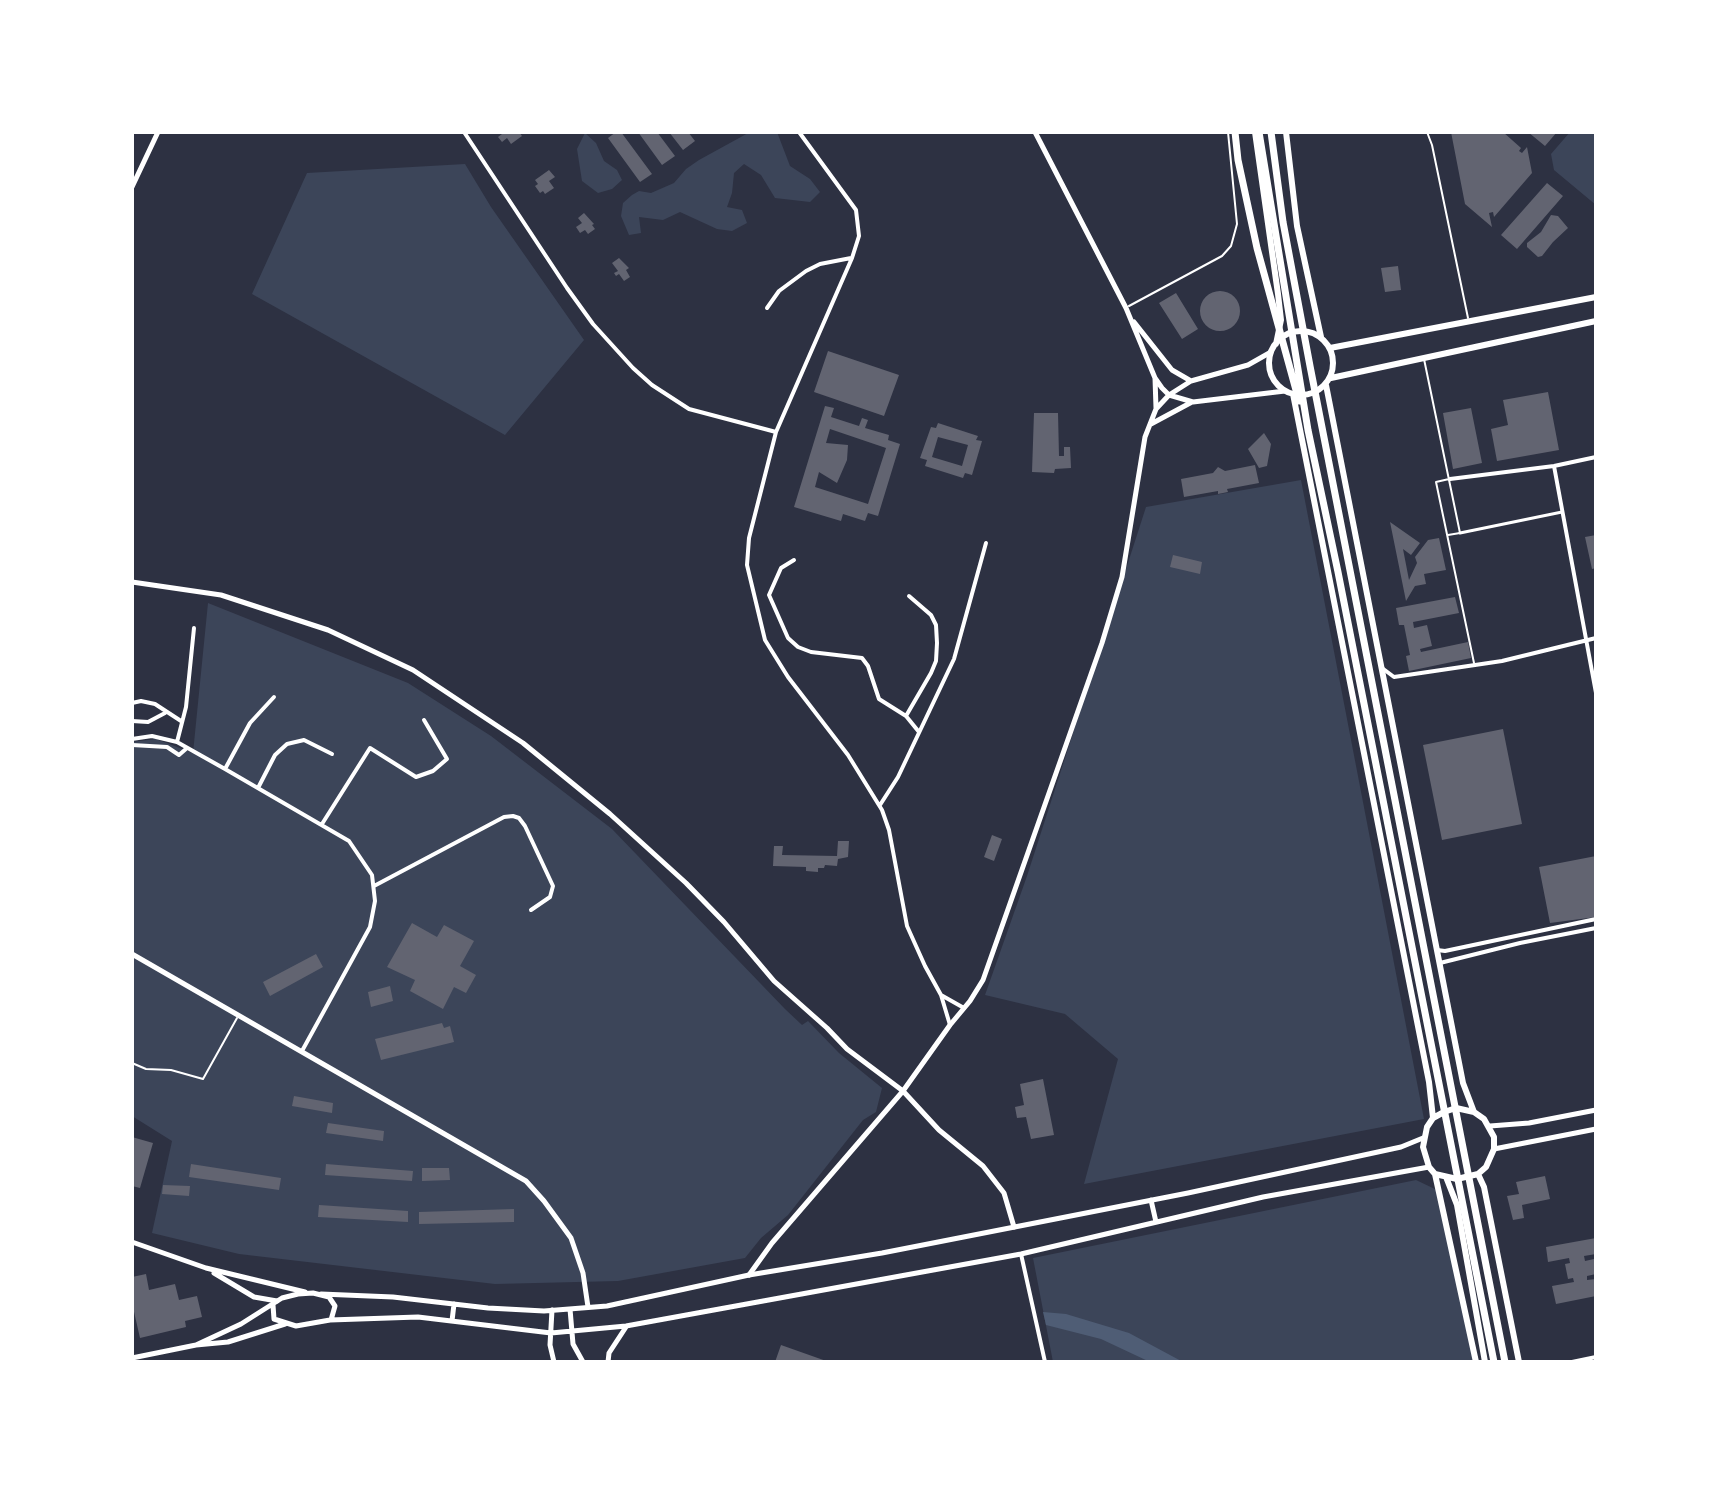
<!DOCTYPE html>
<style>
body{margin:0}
#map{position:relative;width:1728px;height:1494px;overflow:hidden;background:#2d3142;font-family:"PT Sans Narrow",sans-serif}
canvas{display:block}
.frame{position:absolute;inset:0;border:134px solid #fff;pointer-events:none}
</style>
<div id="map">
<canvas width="1728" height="1494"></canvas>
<div class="frame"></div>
</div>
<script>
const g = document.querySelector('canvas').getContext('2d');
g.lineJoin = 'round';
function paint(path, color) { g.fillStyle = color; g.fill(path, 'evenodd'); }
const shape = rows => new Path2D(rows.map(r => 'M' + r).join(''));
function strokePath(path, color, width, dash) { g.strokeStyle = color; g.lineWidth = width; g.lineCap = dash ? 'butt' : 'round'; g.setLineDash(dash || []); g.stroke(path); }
paint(shape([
 [750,132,777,132,790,166,810,179,820,192,810,202,775,198,761,175,744,164,734,173,732,193,727,207,742,210,747,223,732,231,717,229,680,212,663,220,639,217,641,233,629,235,621,216,623,203,632,195,639,191,651,193,674,183,686,169,699,160],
 [1570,132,1596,132,1596,205,1554,170,1551,154],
 [585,133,596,143,604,161,617,170,622,180,612,189,598,193,582,181,577,149],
 [465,164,491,207,584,340,505,435,252,294,307,173],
 [1301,480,1424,1119,1084,1184,1118,1059,1065,1014,985,995,1027,876,1146,507],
 [208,603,408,683,491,736,612,829,785,1009,802,1025,808,1021,839,1053,882,1088,876,1112,863,1120,788,1215,761,1238,745,1258,618,1281,495,1284,239,1254,152,1233,172,1141,132,1116,132,742,156,739,193,753],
 [1416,1180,1437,1190,1479,1362,1053,1362,1033,1258]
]), '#3c4559');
paint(shape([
 [1043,1312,1066,1314,1129,1333,1183,1362,1150,1362,1101,1339,1046,1325]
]), '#4f5d75');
paint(shape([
 [500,132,519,132,522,136,511,144,507,138,502,142,498,137,502,134],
 [616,132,621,132,652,174,640,182,608,138],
 [638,132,657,132,675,156,662,165],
 [669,132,688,132,695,141,683,150],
 [1451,132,1503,132,1521,148,1519,151,1522,153,1527,147,1532,173,1494,217,1493,212,1489,213,1492,227,1465,204],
 [1528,132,1557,132,1545,146],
 [549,170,555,177,549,181,554,188,545,194,543,191,540,193,535,186,538,184,535,180],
 [1547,183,1563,196,1517,249,1501,235],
 [584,213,594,224,592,225,595,229,588,234,585,230,580,233,576,227,582,223,578,218],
 [1551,215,1558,216,1568,228,1553,242,1542,256,1538,257,1527,247,1527,243,1541,232],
 [619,258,629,268,626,270,630,277,624,281,619,274,616,276,614,273,618,271,612,263],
 [1398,266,1401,290,1385,292,1381,268],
 '1200 311a20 20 0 1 1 40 0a20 20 0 1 1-40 0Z',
 [1176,293,1198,329,1182,339,1159,303],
 [828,351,899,375,884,416,814,392],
 [1548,392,1559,450,1497,461,1491,429,1508,425,1503,400],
 [825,406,834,408,831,417,859,426,862,418,868,420,865,428,889,435,888,440,900,444,878,516,868,513,865,521,843,514,841,521,794,507],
 [830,429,886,448,868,504,815,487,819,472,837,483,847,460,848,445,826,443],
 [1471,408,1482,463,1453,469,1443,413],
 [1034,413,1058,413,1059,456,1064,456,1064,447,1070,447,1071,468,1055,469,1054,473,1032,472],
 [938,423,978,436,976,440,982,441,972,475,965,473,963,478,925,466,927,460,920,458,931,427,936,428],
 [938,437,968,445,962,466,932,457],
 [1264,433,1271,444,1267,466,1259,468,1248,449],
 [1255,465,1259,483,1227,489,1228,492,1218,494,1218,491,1184,497,1181,479,1213,473,1218,467,1225,471],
 [1390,522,1420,543,1411,555,1403,549,1409,580,1417,563,1415,557,1428,540,1439,538,1446,570,1424,574,1426,584,1415,586,1406,601],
 [1596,535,1596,568,1592,569,1585,537],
 [1173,555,1202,562,1200,574,1170,567],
 [1455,597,1459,613,1413,622,1414,628,1427,625,1432,646,1420,649,1421,652,1468,642,1471,658,1409,671,1406,656,1410,655,1404,625,1399,625,1396,608],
 [1503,729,1522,824,1442,840,1423,745],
 [992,835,1002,839,994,861,984,857],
 [838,841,849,841,848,857,838,859,837,866,825,865,824,868,818,868,818,872,806,871,806,867,773,866,774,846,783,846,782,855,837,856],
 [1596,856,1596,917,1550,923,1539,867],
 [412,923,437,937,444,925,474,941,460,966,476,975,466,993,454,987,443,1009,410,991,415,980,387,967],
 [316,954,323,967,270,996,263,982],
 [390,986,393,1001,371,1007,368,992],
 [442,1023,444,1028,450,1026,454,1042,381,1060,375,1039],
 [1043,1079,1054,1135,1031,1139,1026,1117,1017,1118,1015,1107,1024,1105,1020,1084],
 [294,1096,333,1103,332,1113,292,1106],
 [328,1123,384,1131,383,1141,326,1133],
 [132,1137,153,1143,140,1188,132,1186],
 [191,1164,281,1178,279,1190,189,1177],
 [326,1164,413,1171,412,1181,325,1175],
 [422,1168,449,1168,450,1180,422,1181],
 [1545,1176,1550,1199,1522,1205,1524,1218,1513,1220,1507,1196,1519,1194,1516,1182],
 [163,1185,190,1186,189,1196,162,1194],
 [319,1205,408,1211,408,1222,318,1217],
 [514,1209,514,1222,419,1224,419,1212],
 [1596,1238,1596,1254,1584,1256,1585,1261,1594,1259,1596,1274,1587,1276,1587,1280,1596,1279,1596,1296,1556,1304,1552,1286,1574,1282,1573,1278,1568,1279,1565,1264,1570,1263,1569,1258,1548,1262,1546,1247],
 [146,1274,149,1290,175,1284,179,1300,197,1296,202,1317,185,1321,186,1327,140,1338,132,1303,132,1277],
 [781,1345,829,1362,775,1362]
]), '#626471');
strokePath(shape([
 [1427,132,1432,145,1468,318],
 [1129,306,1222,256,1231,246,1237,224,1228,132],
 [1424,359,1460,533,1448,535],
 [1449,479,1436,482,1474,663],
 [132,1063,146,1069,171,1070,203,1079,237,1018]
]), '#fff', 2);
strokePath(shape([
 [1460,533,1562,512]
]), '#fff', 3);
strokePath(shape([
 [464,132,567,288,593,324,633,368,652,385,689,409,776,432],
 [799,132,856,210,859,236,852,258,776,432,749,538,747,565,765,640,788,677,848,755,882,810,889,830,907,926,925,966,941,995,950,1025],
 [767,308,779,291,806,271,820,264,851,258],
 [1554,466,1596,693],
 [1450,479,1554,466,1596,457],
 [794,560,781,568,769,595,788,638,798,647,811,652,862,658,868,666,879,699,906,716,919,732],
 [1382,668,1394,677,1502,661,1596,638],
 [132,703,141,701,155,704,181,721],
 [906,716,931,673,936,661,937,643,936,625,931,615,909,596],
 [132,721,148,722,165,713],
 [132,739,152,736,177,742,225,769,349,841,372,875,375,901,370,927,302,1051],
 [177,742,186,707,194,628],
 [132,745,167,747,179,755,187,748],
 [225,769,250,723,274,697],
 [258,788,275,755,287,744,304,740,332,754],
 [880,805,898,777,954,659,986,543],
 [322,824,370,748,416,777,433,771,447,759,424,720],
 [374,886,504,817,513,816,519,818,525,826,553,886,550,897,531,910],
 [1437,950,1445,951,1596,919],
 [1440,963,1520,943,1596,928],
 [941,995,964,1008],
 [1021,1254,1045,1362],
 [1572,1362,1596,1357]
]), '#fff', 4);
strokePath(shape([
 [1035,132,1126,308,1155,378,1162,388,1169,395,1193,402,1285,391],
 [132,187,158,132],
 [1134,322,1172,370,1191,381],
 [1155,378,1156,408],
 [1151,424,1192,402],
 [132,582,221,595,328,630,413,670,523,743,610,814,686,883,724,922,774,981,827,1028,847,1049,903,1091,939,1130,983,1166,1004,1193,1014,1227],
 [132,1242,206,1268,305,1292],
 [214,1273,254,1297,277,1301],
 [749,1275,772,1243,903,1091,950,1025,970,1001,983,980,1102,643,1122,577,1145,437,1156,409,1169,395,1191,381,1248,365,1271,352]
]), '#fff', 5);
strokePath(shape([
 [132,954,526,1181,544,1201,571,1238,583,1273,588,1307],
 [1490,1126,1529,1123,1596,1110],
 [1494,1149,1596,1129],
 [1151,1200,1156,1222],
 [321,1294,393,1297,488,1308,544,1311,607,1306,749,1275,882,1253,1188,1193,1401,1147,1423,1138],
 [273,1305,274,1319,296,1326,330,1320,418,1317,551,1333,626,1326,1021,1254,1263,1197,1429,1167],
 [570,1309,573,1344,583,1362],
 [552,1310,550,1345,554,1362],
 [452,1321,454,1304],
 [196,1345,241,1324,282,1298,298,1294,313,1293,329,1297,335,1306,331,1320],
 [132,1358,196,1345,228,1342,285,1324],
 [608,1362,609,1353,626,1327]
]), '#fff', 5);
strokePath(shape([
 [1255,132,1278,294,1281,320,1276,344],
 [1286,132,1297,226,1321,337],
 '1269 363a32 32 0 1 1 64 0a32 32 0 1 1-64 0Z',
 [1330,348,1596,297],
 [1331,378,1596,321],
 [1326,385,1463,1083,1474,1112],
 [1293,394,1429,1082,1433,1118],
 [1456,1108,1474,1112,1484,1119,1494,1137,1494,1149,1486,1167,1478,1174,1457,1179,1435,1174,1429,1167,1423,1147,1427,1127,1433,1118,1444,1112,1456,1108],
 [1435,1174,1476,1362],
 [1478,1174,1484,1187,1519,1362],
 [1446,1177,1457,1205,1485,1362]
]), '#fff', 6);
strokePath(shape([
 [1235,132,1238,160,1257,248,1299,401],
 [1259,132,1308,430,1338,572,1494,1362],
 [1271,132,1283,222,1310,366,1505,1362]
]), '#fff', 7);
</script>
